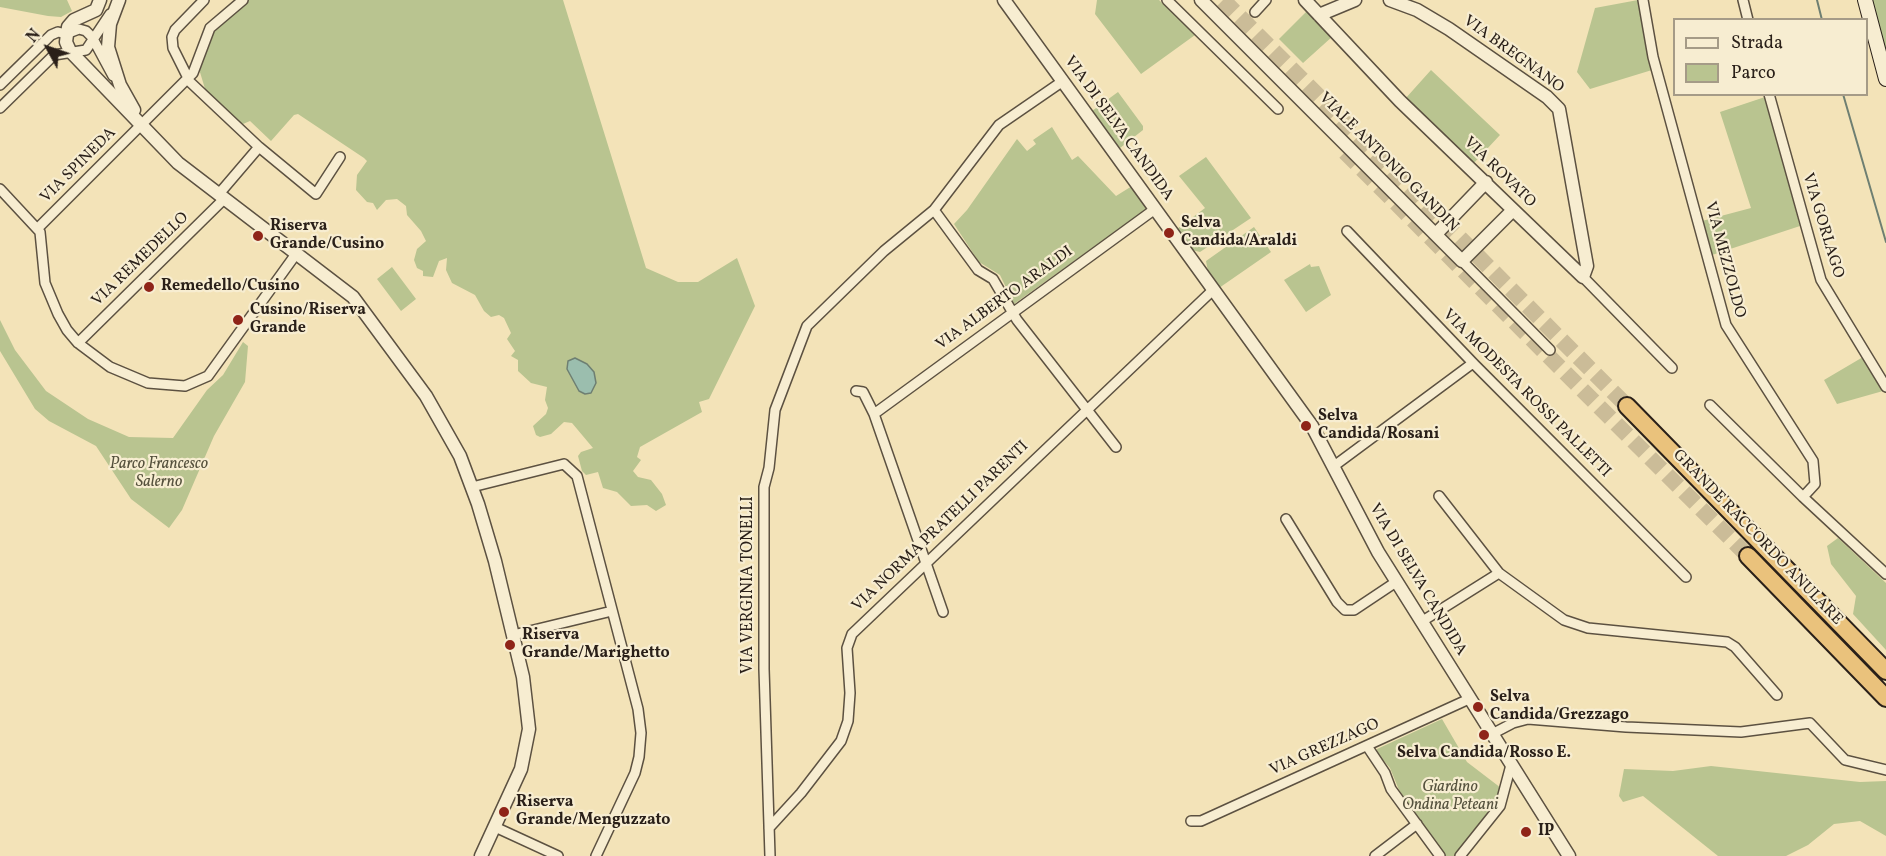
<!DOCTYPE html>
<style>
body{margin:0}
#map{position:relative;width:1886px;height:856px;overflow:hidden;background:#f3e3b8;font-family:Vollkorn,serif}
canvas{display:block}
.legend{position:absolute;left:1673px;top:18px;width:195px;height:78px;box-sizing:border-box;background:#f7edd1;border:2px solid #a59b87;margin:0;padding:8px 10px;list-style:none;font-size:18px;color:#2a2019}
.legend li{display:flex;align-items:center;gap:12px;height:30px}
.legend b{width:30px;border:2px solid #a59b87}
.north{position:absolute;left:18px;top:18px;width:60px;height:60px;-webkit-text-stroke:4px #f7edd1;paint-order:stroke;rotate:310deg;font-size:16px;font-weight:700;line-height:24px;text-align:center;color:#2a2019}
.north::after{content:'';display:block;margin:auto;width:21px;height:27px;background:#2a2019;clip-path:polygon(50% 0,100% 100%,50% 72%,0 100%)}
</style>
<div id="map">
<canvas width="1886" height="856"></canvas>
<ul class="legend">
<li><b style="height:8px;background:#f7edd1"></b>Strada</li>
<li><b style="height:16px;background:#b9c490"></b>Parco</li>
</ul>
<div class="north">N</div>
</div>
<script>
const g = document.querySelector('canvas').getContext('2d');
g.lineJoin = 'round';
function paint(path, color) { g.fillStyle = color; g.fill(path, 'evenodd'); }
const shape = rows => new Path2D(rows.map(r => 'M' + r).join(''));
function strokePath(path, color, width, dash) { g.strokeStyle = color; g.lineWidth = width; g.lineCap = dash ? 'butt' : 'round'; g.setLineDash(dash || []); g.stroke(path); }
function drawText(font, color, halo, rows, align = 'center') {
  g.font = font + ' Vollkorn,serif'; g.lineWidth = 4.5; g.setLineDash([]); g.textBaseline = 'middle'; g.strokeStyle = halo; g.fillStyle = color; for (const [text, x, y, turn = 0] of rows) {
    g.save(); g.translate(x, y); g.rotate((+turn || 0) * Math.PI / 180); g.textAlign = isNaN(turn) ? turn : align; if (halo) g.strokeText(text, 0, 0); g.fillText(text, 0, 0); g.restore();
  }
}
paint(shape([
 [0,0,67,0,72,11,61,17,48,16,0,7],
 [245,0,563,0,646,268,678,282,698,282,737,258,755,306,709,399,699,402,702,412,640,447,637,457,641,460,633,471,638,477,651,480,662,494,666,505,656,511,647,505,631,506,617,492,603,488,598,472,586,475,582,471,578,456,581,452,593,448,572,423,564,422,551,434,540,437,536,435,533,426,546,414,548,408,545,400,547,387,531,383,518,371,518,360,511,356,515,351,507,339,511,333,504,318,499,315,491,317,484,311,475,295,452,283,446,270,447,258,439,261,433,277,423,276,423,271,417,268,414,260,417,249,426,241,421,231,407,215,406,206,397,199,386,200,377,210,373,203,367,202,356,190,357,175,367,161,364,158,298,114,294,115,271,141,250,121,243,124,238,121,206,92,199,69,205,33,226,8],
 [1097,0,1159,0,1195,35,1141,74,1095,14],
 [1638,0,1652,70,1590,89,1577,72,1595,8],
 [1868,0,1886,0,1886,62],
 [1308,10,1333,36,1303,63,1279,39],
 [1431,70,1500,135,1473,164,1405,99],
 [1118,92,1143,126,1143,130,1120,148,1092,111],
 [1765,97,1800,226,1712,255,1702,221,1751,208,1720,112],
 [1052,127,1072,160,1078,156,1116,196,1132,186,1148,208,1014,304,1000,275,979,262,954,224,967,210,1017,139,1027,151,1036,144,1033,140],
 [1206,157,1251,218,1200,252,1192,250,1177,229,1205,208,1179,176],
 [1254,227,1271,252,1219,288,1209,277,1206,261],
 [1310,264,1311,267,1319,266,1331,295,1306,312,1284,280],
 [392,267,416,299,401,311,377,279],
 [0,320,15,350,46,391,88,419,129,437,173,438,207,390,223,375,243,342,248,346,245,382,214,436,182,510,169,528,131,499,96,446,49,421,35,409,0,351],
 [1863,357,1883,391,1837,404,1824,380],
 [1838,538,1886,583,1886,650,1853,614,1856,596,1831,564,1827,546],
 [1442,719,1467,762,1501,788,1496,801,1455,856,1446,856,1399,790,1390,768,1376,752,1377,749],
 [1711,766,1860,782,1886,781,1886,836,1860,821,1834,824,1808,845,1786,856,1718,856,1643,796,1623,802,1619,796,1624,769,1673,771]
]), '#b9c490');
const water = shape([
 [575,358,587,364,594,372,596,383,591,393,585,394,579,391,567,369,568,361,575,358]
]);
paint(water, '#9bbeae');
strokePath(water, '#6e7f72', 1.5);
strokePath(shape([
 [1817,0,1822,20],
 [1843,94,1886,242]
]), '#6e7f72', 2);
strokePath(shape([
 [1223,0,1627,406],
 [1345,152,1748,556]
]), '#cbbc98', 16, [16, 8]);
const minor = shape([
 [204,0,175,30,172,37,173,48,190,82,259,147,316,194,340,157],
 [1167,0,1278,109],
 [1643,0,1653,57,1726,325,1813,461,1815,484,1803,497,1886,574],
 [1743,0,1748,20],
 [1255,12,1266,0],
 [0,85,51,35,58,32,66,34,79,29,86,31,92,37,113,76],
 [1769,94,1821,280,1886,387],
 [0,108,54,55,86,50,110,14],
 [0,189,40,232,45,283,58,314,67,330,78,343,110,367,148,383,185,386,208,376,296,254],
 [218,195,259,147],
 [934,210,999,125,1063,81],
 [38,228,193,73,210,28,243,0],
 [1347,231,1473,363,1686,577],
 [1462,261,1550,350],
 [1583,277,1672,368],
 [78,343,224,199],
 [856,391,863,392,874,414],
 [1710,405,1803,497],
 [1334,466,1473,363],
 [472,487,564,464,577,476,638,709,641,733,639,757,635,773,596,856],
 [1439,496,1499,573,1564,620,1588,628,1727,642,1735,647,1777,695],
 [1286,519,1337,602,1345,610,1354,610,1396,582],
 [943,612,874,414,1155,209],
 [1421,622,1499,573],
 [513,635,612,611],
 [1492,734,1513,723,1528,719,1626,727,1741,732,1810,723,1845,760,1886,770],
 [1367,746,1385,773,1391,789,1440,856],
 [1191,821,1201,821,1469,699],
 [495,827,558,856],
 [769,828,801,793,841,741,848,721,850,693,847,648,852,634,1213,290],
 [770,856,764,669,764,487,769,468,775,410,807,326,884,251,934,210,978,270,993,279,1017,320,1116,447],
 [1375,856,1417,824],
 [1460,856,1500,806,1511,765]
]);
const tertiary = shape([
 [100,0,96,10,74,20,68,27,66,42,70,51,178,163,353,297,426,396,460,456,478,504,495,561,523,677,529,729,521,769,481,856],
 [119,0,110,24,108,47,120,85,134,110],
 [1004,0,1312,426,1378,552,1569,856],
 [1201,0,1462,261,1513,210],
 [1305,0,1400,101,1583,277,1587,266,1559,109,1547,97,1449,29,1417,10,1390,0],
 [1319,15,1355,0],
 [1436,234,1486,182]
]);
const secondary = shape([
 [1865,0,1886,79]
]);
const motorway = shape([
 [1627,406,1886,671],
 [1748,556,1886,698]
]);
strokePath(minor, '#5c5141', 12);
strokePath(tertiary, '#5c5141', 15);
strokePath(secondary, '#2a2019', 16);
strokePath(motorway, '#2a2019', 20);
strokePath(minor, '#f7edd1', 9);
strokePath(tertiary, '#f7edd1', 12);
strokePath(secondary, '#f7edd1', 14);
strokePath(motorway, '#eac27c', 16);
for (const [x, y, r, color] of [
 [1169,233,6,"#8f2418"],
 [258,236,6,"#8f2418"],
 [149,287,6,"#8f2418"],
 [238,320,6,"#8f2418"],
 [1306,426,6,"#8f2418"],
 [510,645,6,"#8f2418"],
 [1478,707,6,"#8f2418"],
 [1484,735,6,"#8f2418"],
 [504,812,6,"#8f2418"],
 [1526,832,6,"#8f2418"]
]) { const dot = new Path2D(); dot.arc(x, y, r, 0, 2 * Math.PI); g.fillStyle = color; g.fill(dot); strokePath(dot, '#f7edd1', 2); }
drawText('16px', '#2a2019', '#f7edd1', [
 ["VIA BREGNANO",1513,55,36],
 ["VIA DI SELVA CANDIDA",1118,129,54],
 ["VIALE ANTONIO GANDIN",1388,163,45],
 ["VIA SPINEDA",79,166,-45],
 ["VIA ROVATO",1499,173,44],
 ["VIA GORLAGO",1822,226,73],
 ["VIA REMEDELLO",141,260,-44],
 ["VIA MEZZOLDO",1724,260,75],
 ["VIA ALBERTO ARALDI",1005,299,-36],
 ["VIA MODESTA ROSSI PALLETTI",1526,394,45],
 ["VIA NORMA PRATELLI PARENTI",941,527,-44],
 ["GRANDE RACCORDO ANULARE",1757,538,46],
 ["VIA DI SELVA CANDIDA",1417,580,59],
 ["VIA VERGINIA TONELLI",749,585,-90],
 ["VIA GREZZAGO",1325,748,-24]
]);
drawText('bold 16px', '#2a2019', '#f7edd1', [
 ["Selva",1181,224],
 ["Candida/Araldi",1181,242],
 ["Riserva",270,227],
 ["Grande/Cusino",270,245],
 ["Remedello/Cusino",161,287],
 ["Cusino/Riserva",250,311],
 ["Grande",250,329],
 ["Selva",1318,417],
 ["Candida/Rosani",1318,435],
 ["Riserva",522,636],
 ["Grande/Marighetto",522,654],
 ["Selva",1490,698],
 ["Candida/Grezzago",1490,716],
 ["Selva Candida/Rosso E.",1484,754,"center"],
 ["Riserva",516,803],
 ["Grande/Menguzzato",516,821],
 ["IP",1538,832]
], 'left');
drawText('italic 16px', '#55513d', '#f7edd1', [
 ["Parco Francesco",159,465],
 ["Salerno",159,483],
 ["Giardino",1450,788],
 ["Ondina Peteani",1450,806]
]);
</script>
